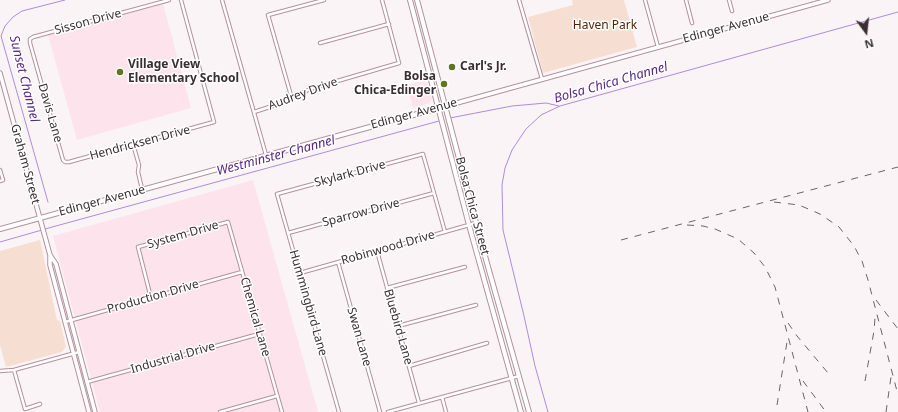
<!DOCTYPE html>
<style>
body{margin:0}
#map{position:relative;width:898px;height:412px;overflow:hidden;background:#fbf4f6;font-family:"Noto Sans",sans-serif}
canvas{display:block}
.north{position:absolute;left:846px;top:12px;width:40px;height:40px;-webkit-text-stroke:3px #fff;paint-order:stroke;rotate:165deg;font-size:11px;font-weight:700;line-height:16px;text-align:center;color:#3b2e32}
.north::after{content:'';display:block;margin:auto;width:14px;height:18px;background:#3b2e32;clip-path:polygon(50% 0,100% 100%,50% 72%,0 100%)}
</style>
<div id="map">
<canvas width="898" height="412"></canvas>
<div class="north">N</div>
</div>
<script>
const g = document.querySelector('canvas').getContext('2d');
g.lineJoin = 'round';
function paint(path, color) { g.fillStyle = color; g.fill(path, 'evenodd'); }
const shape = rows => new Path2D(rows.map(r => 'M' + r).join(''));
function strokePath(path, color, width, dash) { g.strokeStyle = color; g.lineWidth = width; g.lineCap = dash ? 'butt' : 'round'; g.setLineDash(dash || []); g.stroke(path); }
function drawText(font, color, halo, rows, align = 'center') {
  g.font = font + ' "Noto Sans",sans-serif'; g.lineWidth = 3; g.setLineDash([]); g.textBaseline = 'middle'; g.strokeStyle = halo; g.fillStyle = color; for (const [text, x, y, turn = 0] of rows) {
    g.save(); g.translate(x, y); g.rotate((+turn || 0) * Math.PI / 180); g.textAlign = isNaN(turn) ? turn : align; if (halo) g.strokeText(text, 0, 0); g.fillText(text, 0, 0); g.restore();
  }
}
paint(shape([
 [163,4,191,108,77,140,48,35],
 [426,80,432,99,430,103,413,108,407,85],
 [253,180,318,412,100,412,53,236]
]), '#fde3ec');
paint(shape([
 [572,0,624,0,637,47,543,73,528,17,573,5],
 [40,240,57,320,60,321,66,347,62,352,6,367,0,345,0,251]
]), '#f7ded3');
strokePath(shape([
 [450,118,512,106,546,103,559,106],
 [48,202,1,36,5,26,13,17,22,11,65,0],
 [45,229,439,121],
 [0,242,42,230],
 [548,412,535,366,524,316,503,230,502,185,505,168,512,150,526,129,541,115,560,106,898,12]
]), '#ae8bd9', 1);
const street = shape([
 [169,0,33,37,30,39,30,43,63,160,65,162,69,162,214,122,181,0],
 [222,0,266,155],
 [519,0,542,79],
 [645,0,658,47],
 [686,0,692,23],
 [729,0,732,11],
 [320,43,389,24],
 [292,99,268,15,324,0],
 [254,112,282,103,310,89,399,63,382,0],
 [133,144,139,165,138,172,142,189],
 [0,170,3,180,0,181],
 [288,233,434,193],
 [377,251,419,403],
 [338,262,380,412],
 [300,273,476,223],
 [387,288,465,267],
 [151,298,138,247,228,222,282,412],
 [65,322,242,272],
 [398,326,476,305],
 [409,366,487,343],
 [14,370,25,409,40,404],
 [0,371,14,370,79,352],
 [87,382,259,334],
 [442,397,446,412],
 [220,412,277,396],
 [339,412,277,194,423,154,445,232],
 [388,412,519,376]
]);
const secondary = shape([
 [0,73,50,255,56,264,95,412],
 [446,106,828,0],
 [50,256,50,265,89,412]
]);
const primary = shape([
 [410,0,469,225,521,412],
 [417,0,483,249,529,412],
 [0,229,446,106]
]);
strokePath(street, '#b2929d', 4.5);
strokePath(secondary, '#b2929d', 5.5);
strokePath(primary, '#b2929d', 6);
strokePath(street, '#fff', 2.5);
strokePath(secondary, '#fff', 3.5);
strokePath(primary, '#fff', 4);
strokePath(shape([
 [774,202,799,205,820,214,839,227,854,246,862,261,868,280,898,395],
 [687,225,703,226,715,229,738,239,754,253,765,267,775,287,808,412],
 [621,240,898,167],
 [876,300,898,329],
 [788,323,797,336,828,373],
 [803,381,826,412],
 [865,381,874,331,875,318],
 [777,405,787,342],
 [886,412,891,377]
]), '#6d6265', 1, [7, 7]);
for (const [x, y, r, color] of [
 [452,67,4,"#617524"],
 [120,72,4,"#617524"],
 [444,84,4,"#617524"]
]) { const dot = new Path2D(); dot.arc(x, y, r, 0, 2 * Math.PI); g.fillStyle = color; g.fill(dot); strokePath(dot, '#fff', 1.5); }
drawText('12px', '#3b2e32', '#fff', [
 ["Sisson Drive",88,22,-15],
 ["Edinger Avenue",726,28,-15],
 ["Audrey Drive",303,94,-20],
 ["Davis Lane",50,113,74],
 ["Edinger Avenue",414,114,-15],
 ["Hendricksen Drive",140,143,-15],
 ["Graham Street",25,164,75],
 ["Skylark Drive",350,174,-15],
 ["Edinger Avenue",102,201,-15],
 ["Bolsa Chica Street",472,206,75],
 ["Sparrow Drive",361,213,-15],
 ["System Drive",183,235,-16],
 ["Robinwood Drive",388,248,-16],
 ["Production Drive",153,297,-16],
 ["Hummingbird Lane",308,303,74],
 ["Chemical Lane",255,317,74],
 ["Bluebird Lane",398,327,74],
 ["Swan Lane",359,337,74],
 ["Industrial Drive",173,358,-16]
]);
drawText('12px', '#582304', '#fff', [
 ["Haven Park",605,26]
]);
drawText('bold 12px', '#3b2e32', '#fff', [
 ["Village View",128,65],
 ["Elementary School",128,79],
 ["Carl's Jr.",460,67],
 ["Bolsa",436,77,"right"],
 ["Chica-Edinger",436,91,"right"]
], 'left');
drawText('italic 13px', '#592985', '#fff', [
 ["Sunset Channel",24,79,76],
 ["Bolsa Chica Channel",611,83,-16],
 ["Westminster Channel",276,156,-15]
]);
</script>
